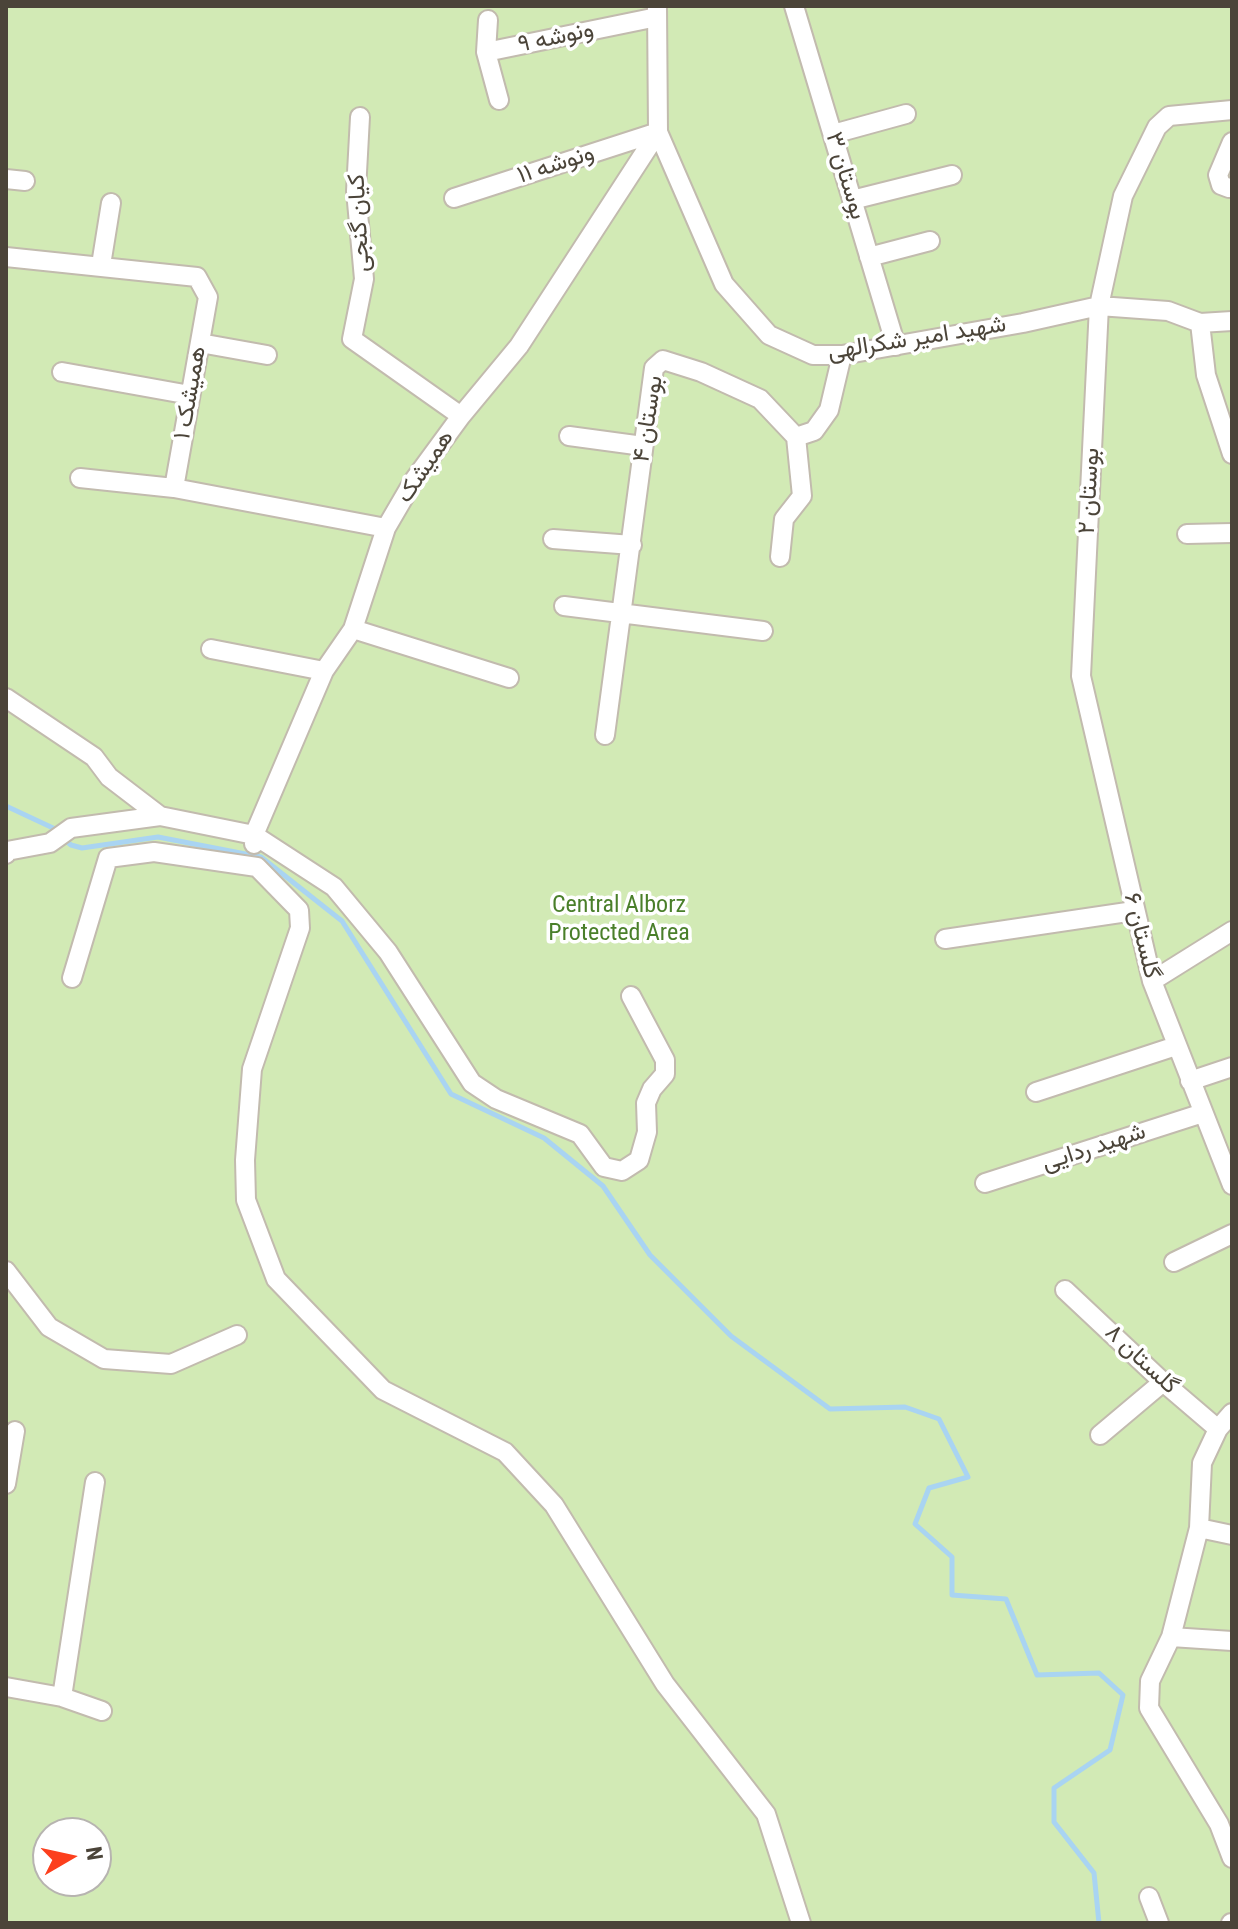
<!DOCTYPE html>
<meta charset="utf-8">
<style>
body{margin:0}
#map{position:relative;width:1238px;height:1929px;overflow:hidden;background:#f6f3ec;font-family:"Roboto Condensed",sans-serif}
canvas{display:block}
.frame{position:absolute;inset:0;border:8px solid #4b4439;pointer-events:none}
.north{position:absolute;left:32px;top:1817px;width:80px;height:80px;box-sizing:border-box;background:#fff;border:2px solid #b7b4b0;border-radius:50%;rotate:81deg;font-size:22px;font-weight:700;line-height:32px;text-align:center;color:#4b4439}
.north::after{content:'';display:block;margin:auto;width:28px;height:36px;background:#fc3f1d;clip-path:polygon(50% 0,100% 100%,50% 72%,0 100%)}
</style>
<div id="map">
<canvas width="1238" height="1929"></canvas>
<div class="frame"></div>
<div class="north">N</div>
</div>
<script>
const g = document.querySelector('canvas').getContext('2d');
g.lineJoin = 'round';
function paint(path, color) { g.fillStyle = color; g.fill(path, 'evenodd'); }
const shape = rows => new Path2D(rows.map(r => 'M' + r).join(''));
function strokePath(path, color, width, dash) { g.strokeStyle = color; g.lineWidth = width; g.lineCap = dash ? 'butt' : 'round'; g.setLineDash(dash || []); g.stroke(path); }
function drawText(font, color, halo, rows, align = 'center') {
  g.font = font + ' "Roboto Condensed",Vazirmatn,sans-serif'; g.lineWidth = 7; g.setLineDash([]); g.textBaseline = 'middle'; g.strokeStyle = halo; g.fillStyle = color; for (const [text, x, y, turn = 0] of rows) {
    g.save(); g.translate(x, y); g.rotate((+turn || 0) * Math.PI / 180); g.textAlign = isNaN(turn) ? turn : align; if (halo) g.strokeText(text, 0, 0); g.fillText(text, 0, 0); g.restore();
  }
}
paint(shape([
 [6,6,1232,6,1232,1923,6,1923],
 [48,1833,96,1833,96,1881,48,1881]
]), '#d2eab5');
strokePath(shape([
 [6,806,53,828,58,832],
 [65,840,71,845,82,848,158,837,261,857,342,921,451,1094,544,1138,603,1186,650,1255,731,1336,830,1409,905,1407,939,1419,968,1477,929,1488,915,1524,952,1557,952,1595,1006,1599,1037,1675,1099,1673,1123,1695,1110,1750,1054,1788,1054,1822,1094,1873,1099,1923]
]), '#a9d4f2', 5);
const minor = shape([
 [657,6,658,132,724,284,769,335,813,355,842,355,1023,323,1099,306,1168,311,1200,323,1232,321],
 [794,6,896,346],
 [488,20,486,52,657,17],
 [486,52,499,100],
 [1232,110,1169,116,1157,127,1123,196,1099,306,1081,676,1152,981,1232,1185],
 [360,117,356,191,364,279,352,339,461,416],
 [833,134,906,114],
 [6,179,25,181],
 [1229,188,1221,185,1218,175,1232,142],
 [454,198,658,132],
 [852,200,952,175],
 [6,257,197,277,208,297,174,488,386,528],
 [869,257,930,241],
 [101,265,111,203],
 [1200,323,1206,375,1232,454],
 [200,343,267,355],
 [62,372,190,395],
 [569,436,643,446],
 [80,478,174,488],
 [1187,534,1232,533],
 [553,539,632,545],
 [780,557,784,519,802,496,796,437],
 [564,606,763,631],
 [353,629,509,678],
 [211,649,324,671],
 [6,698,94,757,109,777,160,816,254,835,334,887,388,952,472,1083,496,1099,580,1134,604,1167,622,1171,639,1160,647,1132,646,1103,652,1089,665,1074,665,1060,631,996],
 [605,735,654,368,663,360,701,372,760,399,796,437,814,431,829,410,842,355],
 [254,844,254,835,324,671,353,629,386,528,414,480,461,416,519,346,658,132],
 [6,854,7,851,50,843,71,828,160,816],
 [945,939,1134,911],
 [72,978,108,858,154,852,257,867,299,910,300,928,252,1069,245,1160,246,1200,276,1279,383,1390,505,1452,554,1505,665,1684,766,1814,801,1923],
 [1152,981,1232,931],
 [1190,1081,1232,1067],
 [1036,1092,1176,1046],
 [985,1183,1203,1113],
 [1174,1262,1232,1234],
 [6,1271,49,1327,104,1359,171,1364,237,1335],
 [1065,1290,1163,1382,1218,1429],
 [1232,1413,1218,1429,1202,1463,1199,1528,1171,1637,1150,1681,1149,1708,1219,1824,1232,1858],
 [1100,1435,1163,1382],
 [6,1484,15,1431],
 [1199,1528,1232,1535],
 [1171,1637,1232,1641],
 [6,1687,62,1697,102,1711],
 [62,1697,95,1482],
 [1149,1897,1159,1923],
 [1231,1923,1232,1923]
]);
strokePath(minor, '#c2bbae', 22);
strokePath(minor, '#fff', 18);
drawText('24px', '#4b4439', '#fff', [
 ["ونوشه ۹",556,38,-12],
 ["ونوشه ۱۱",556,165,-18],
 ["بوستان ۳",845,176,73],
 ["کیان گنجی",360,223,-93],
 ["شهید امیر شکرالهی",917,339,-9],
 ["همیشک ۱",191,393,-80],
 ["بوستان ۴",649,419,-81],
 ["همیشک",426,467,-56],
 ["بوستان ۲",1090,491,-87],
 ["گلستان ۶",1141,936,76],
 ["شهید ردایی",1094,1148,-18],
 ["گلستان ۸",1141,1360,43]
]);
drawText('24px', '#4a7f2a', '#fff', [
 ["Central Alborz",619,906],
 ["Protected Area",619,934]
]);
</script>
